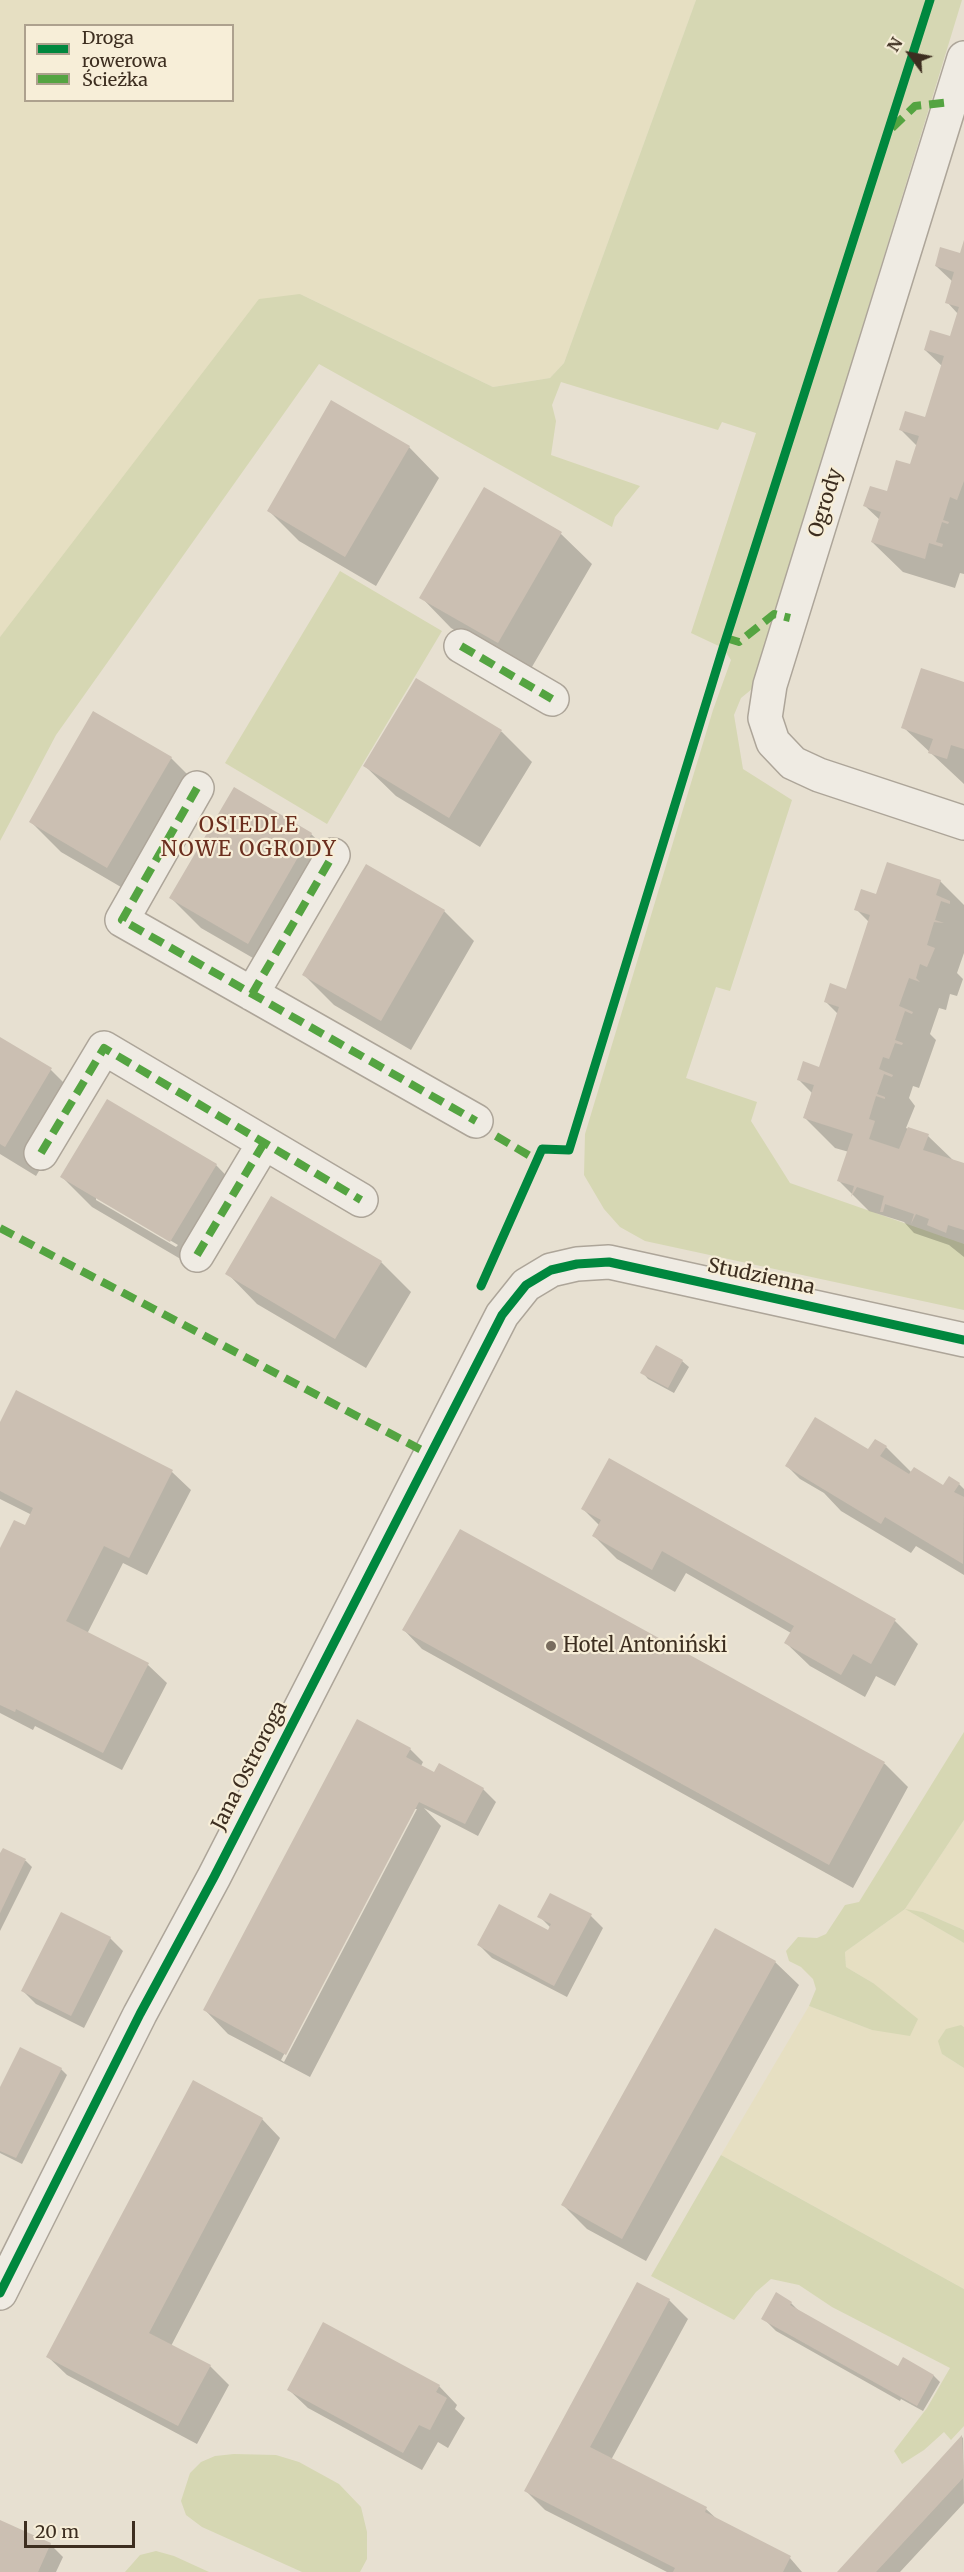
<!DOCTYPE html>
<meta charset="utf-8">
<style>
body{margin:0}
#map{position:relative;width:964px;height:2572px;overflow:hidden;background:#e7e0d1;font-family:Merriweather,serif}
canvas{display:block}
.legend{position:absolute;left:24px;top:24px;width:210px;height:78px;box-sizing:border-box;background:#f7eed8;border:2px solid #ada18e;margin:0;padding:8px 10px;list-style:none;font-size:18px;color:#3d2e20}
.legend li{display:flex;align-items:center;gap:12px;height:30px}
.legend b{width:30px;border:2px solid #ada18e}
.north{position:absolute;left:880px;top:24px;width:60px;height:60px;-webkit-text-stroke:4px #f7eed8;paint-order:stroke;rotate:302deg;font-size:16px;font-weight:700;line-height:24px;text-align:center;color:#3d2e20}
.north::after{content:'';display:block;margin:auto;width:21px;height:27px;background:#3d2e20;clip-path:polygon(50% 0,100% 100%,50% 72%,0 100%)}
.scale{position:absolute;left:24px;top:2521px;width:111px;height:27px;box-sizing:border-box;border:3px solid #3d2e20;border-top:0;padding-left:8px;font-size:18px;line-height:21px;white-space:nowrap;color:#3d2e20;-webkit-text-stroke:4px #f7eed8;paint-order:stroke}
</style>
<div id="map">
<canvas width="964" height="2572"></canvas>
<ul class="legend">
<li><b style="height:8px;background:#00873e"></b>Droga rowerowa</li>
<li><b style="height:8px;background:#54a441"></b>Ścieżka</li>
</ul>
<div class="north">N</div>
<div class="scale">20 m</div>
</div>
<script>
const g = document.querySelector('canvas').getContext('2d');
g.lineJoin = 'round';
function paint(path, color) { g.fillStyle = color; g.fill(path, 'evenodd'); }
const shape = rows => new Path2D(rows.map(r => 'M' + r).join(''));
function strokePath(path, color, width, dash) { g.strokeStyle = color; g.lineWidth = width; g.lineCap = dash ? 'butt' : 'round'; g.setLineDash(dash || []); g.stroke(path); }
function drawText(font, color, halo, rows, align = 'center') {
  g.font = font + ' Merriweather,serif'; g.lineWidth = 4.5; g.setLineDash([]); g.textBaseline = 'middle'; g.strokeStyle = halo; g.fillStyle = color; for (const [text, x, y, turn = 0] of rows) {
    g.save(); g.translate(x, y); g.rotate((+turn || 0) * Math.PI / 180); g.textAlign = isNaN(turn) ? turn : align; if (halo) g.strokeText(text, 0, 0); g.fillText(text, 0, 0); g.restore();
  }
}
paint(shape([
 [0,0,696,0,564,363,550,378,493,387,300,294,0,637],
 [26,26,232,26,232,100,26,100],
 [964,1820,964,1930,923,1912,907,1910,964,1943,964,2027,961,2026,942,2054,964,2068,964,2289,721,2155,809,2006,872,2030,873,1983,846,1967,845,1952,905,1909]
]), '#e6dfc2');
paint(shape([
 [696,0,962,0,752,689,741,698,734,715,743,769,792,800,730,991,716,987,686,1078,757,1102,751,1121,790,1183,964,1244,964,1310,645,1241,620,1227,604,1209,584,1175,585,1134,713,710,731,660,723,648,691,633,756,433,722,422,718,430,561,382,552,405,556,421,551,455,640,486,615,517,612,527,319,364,56,735,0,841,0,637,259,299,300,294,493,387,550,378,564,363],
 [340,571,442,631,327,824,225,763],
 [964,1732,964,1820,905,1909,923,1912,964,1930,964,1943,905,1909,845,1952,846,1967,873,1983,918,2019,910,2036,872,2030,809,2006,816,1989,813,1979,801,1967,789,1961,786,1951,798,1937,817,1938,826,1934,845,1905,859,1902],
 [961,2025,964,2027,964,2068,942,2054,938,2041,946,2029],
 [721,2155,964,2289,964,2426,951,2440,944,2432,924,2450,902,2464,894,2451,927,2408,950,2368,832,2307,799,2285,771,2279,756,2292,734,2320,651,2276],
 [234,2454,276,2455,299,2462,339,2484,361,2507,367,2532,367,2559,360,2572,302,2572,202,2527,186,2515,181,2501,190,2473,201,2462,215,2456],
 [156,2551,174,2556,209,2572,125,2572,140,2555]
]), '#d6d7b3');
paint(shape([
 [964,243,964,574,960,573,955,588,903,572,872,542,880,520,865,506,888,493,911,466,917,446,901,430,926,419,942,366,925,350,951,337,958,314,947,302,953,282,936,266,961,255],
 [409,447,439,478,376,586,299,541,269,511],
 [484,489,561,534,592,564,529,672,451,628,421,597],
 [417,680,502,732,532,762,480,847,396,796,365,766],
 [964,683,964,784,903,727],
 [171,758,201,788,138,897,61,852,31,822],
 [311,834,342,864,279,973,201,928,171,898],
 [940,881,964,905,964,953,957,973,963,979,957,996,950,994,946,1010,939,1008,930,1034,936,1040,925,1071,919,1088,913,1086,909,1098,915,1106,906,1128,928,1136,954,1161,964,1165,964,1257,949,1245,914,1233,904,1222,869,1211,839,1181,849,1152,835,1148,804,1117,812,1093,799,1080,820,1068,838,1014,826,1002,847,990,869,922,856,909,877,896],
 [444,911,474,941,411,1050,334,1005,304,975],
 [0,1039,51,1070,81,1100,36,1176,0,1154],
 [216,1165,246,1196,201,1271,92,1207,62,1177],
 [96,1196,178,1245,176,1247,96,1200],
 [381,1262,411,1292,366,1368,257,1304,227,1273],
 [656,1347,682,1361,689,1367,674,1393,648,1379,642,1372],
 [0,1425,172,1472,191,1490,147,1575,123,1563,87,1634,148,1665,167,1683,122,1770,35,1726,33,1730,0,1713,0,1552,25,1527,32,1515,0,1499],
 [886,1447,912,1473,944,1487,959,1484,964,1489,964,1575,916,1546,911,1553,841,1511,824,1493,800,1479,787,1466],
 [583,1509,895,1621,918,1644,895,1686,876,1676,865,1697,810,1666,786,1643,791,1633,686,1573,675,1592,617,1559,594,1536,600,1526],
 [460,1531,885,1764,908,1787,853,1888,422,1649,404,1630],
 [410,1749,423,1762,421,1766,435,1774,483,1789,496,1802,478,1836,424,1808,441,1826,310,2077,228,2034,205,2010],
 [413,1809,417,1809,284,2062,281,2060],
 [3,1850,26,1861,32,1867,0,1931,0,1856],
 [539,1916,591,1916,603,1928,567,1997,492,1958,479,1945,549,1932,551,1928],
 [110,1938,123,1951,84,2028,36,2004,23,1991],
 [775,1962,799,1985,646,2261,587,2229,563,2205],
 [61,2069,67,2075,22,2164,0,2153,0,2090],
 [262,2119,280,2138,171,2346,210,2366,229,2385,197,2444,67,2375,48,2357],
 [669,2300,688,2319,611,2460,706,2509,719,2521,790,2558,802,2572,667,2572,545,2510,526,2491],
 [791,2303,801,2313,899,2368,903,2360,934,2376,940,2382,923,2411,901,2399,900,2401,776,2331,763,2318],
 [439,2386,457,2405,455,2409,465,2418,448,2448,438,2442,422,2470,308,2408,289,2390],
 [963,2437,964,2503,900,2572,839,2572],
 [0,2522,50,2544,63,2557,56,2572,0,2572]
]), '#0003');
paint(shape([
 [964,240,964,481,957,500,950,497,943,520,949,522,948,524,942,522,936,542,943,544,942,547,929,543,925,559,871,542,881,512,863,506,870,486,887,491,896,460,910,464,919,436,899,430,905,411,925,417,944,356,924,350,930,330,950,336,959,307,945,303,954,272,935,266,940,247,960,253],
 [331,400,410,446,345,557,267,511],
 [484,487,562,532,498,643,419,598],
 [921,668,964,682,964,749,951,745,947,759,928,753,933,739,901,728],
 [416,678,502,730,449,818,363,766],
 [93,711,172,757,107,868,29,822],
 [234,787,312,833,248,944,169,898],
 [887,862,941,880,936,895,950,901,950,904,941,901,935,920,944,923,934,922,927,945,935,948,927,967,920,964,916,978,920,982,909,978,899,1006,913,1012,912,1014,905,1011,895,1040,903,1043,902,1045,895,1043,889,1059,883,1057,879,1069,893,1075,892,1077,884,1074,877,1094,885,1097,885,1099,876,1096,869,1119,875,1121,869,1139,899,1149,908,1127,929,1134,923,1150,964,1163,964,1230,948,1225,946,1233,944,1232,927,1225,929,1219,916,1214,911,1224,914,1214,885,1204,883,1212,880,1212,884,1196,857,1187,851,1197,854,1186,837,1181,853,1134,803,1118,814,1085,797,1080,803,1061,819,1067,839,1007,824,1002,830,983,846,989,870,915,854,910,861,889,876,894],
 [366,864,445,910,381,1021,302,975],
 [0,1037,52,1068,5,1147,0,1144],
 [107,1099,217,1164,170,1242,60,1177],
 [271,1196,382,1261,335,1339,225,1274],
 [656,1345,683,1360,668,1388,640,1373],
 [16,1390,173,1470,129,1558,104,1546,66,1621,149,1663,103,1753,16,1709,15,1712,0,1705,0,1548,14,1520,25,1525,33,1508,0,1491,0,1422],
 [815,1417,868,1449,875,1439,887,1446,880,1456,909,1474,914,1467,943,1485,949,1476,960,1483,954,1492,964,1497,963,1564,885,1517,881,1524,785,1466],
 [609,1458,896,1619,871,1664,853,1654,841,1675,784,1643,794,1626,662,1551,652,1570,592,1536,601,1520,581,1509],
 [460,1529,885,1762,829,1865,402,1630],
 [357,1719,411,1748,406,1757,434,1772,439,1763,484,1788,465,1824,419,1802,286,2055,203,2010],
 [3,1848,26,1859,0,1913,0,1853],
 [550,1893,592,1914,554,1986,477,1945,499,1904,548,1930,551,1924,537,1917],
 [61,1912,111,1937,71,2016,21,1991],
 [715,1928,776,1961,622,2239,561,2205],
 [20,2047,62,2068,16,2158,0,2151,0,2087],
 [193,2080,263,2118,149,2333,211,2365,178,2426,46,2357],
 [637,2282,670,2299,590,2447,707,2507,705,2512,791,2556,783,2572,673,2572,675,2568,524,2491],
 [776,2292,792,2302,790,2305,898,2366,903,2357,934,2375,917,2406,761,2319],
 [323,2322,440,2385,436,2392,447,2398,430,2430,419,2425,403,2453,287,2390],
 [962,2435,964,2477,876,2572,837,2572],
 [0,2520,51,2543,38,2572,0,2572]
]), '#cbbfb2');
const minor = shape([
 [964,58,770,685,765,718,773,742,793,763,819,775,964,823],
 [461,646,552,699],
 [197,788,122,920,476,1121],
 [252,994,333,855],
 [41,1153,104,1048,361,1200],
 [197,1255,264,1143],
 [0,2293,140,2014,214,1877,502,1315,526,1285,551,1270,577,1264,609,1262,964,1340]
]);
strokePath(minor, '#ada599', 36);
strokePath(minor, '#efebe3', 33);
strokePath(shape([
 [892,128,915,106,951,102],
 [726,638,739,642,774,614,790,618],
 [461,646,552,699],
 [197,788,122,920,476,1121],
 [252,994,333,855],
 [496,1136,537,1160],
 [41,1153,104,1048,361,1200],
 [0,1228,431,1455],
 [197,1255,264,1143]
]), '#54a441', 8, [15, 8]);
strokePath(shape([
 [481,1286,542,1149,569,1150,723,648,930,0],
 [0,2293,140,2014,214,1877,502,1315,526,1285,551,1270,577,1264,609,1262,964,1340]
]), '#00873e', 9);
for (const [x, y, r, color] of [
 [551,1646,6,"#786c5e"]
]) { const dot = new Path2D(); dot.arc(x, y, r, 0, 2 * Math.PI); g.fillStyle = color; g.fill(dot); strokePath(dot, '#f7eed8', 2); }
drawText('20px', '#3d2e20', '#f7eed8', [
 ["Ogrody",826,503,-73],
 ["Studzienna",761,1277,12],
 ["Jana Ostroroga",250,1766,-63]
]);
drawText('20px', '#3d2e20', '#f7eed8', [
 ["Hotel Antoniński",563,1646]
], 'left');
g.letterSpacing = '1.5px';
drawText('21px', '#6b2e1e', '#f7eed8', [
 ["OSIEDLE",249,826],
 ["NOWE OGRODY",249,850]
]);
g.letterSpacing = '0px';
</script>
